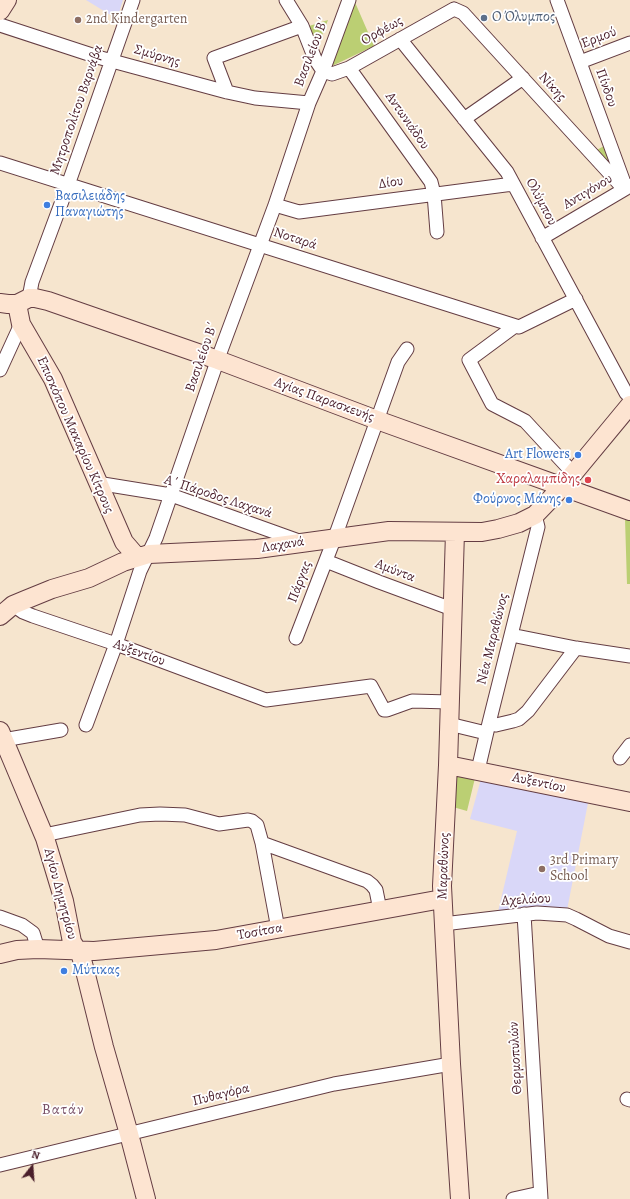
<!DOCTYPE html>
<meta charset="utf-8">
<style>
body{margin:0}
#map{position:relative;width:630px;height:1199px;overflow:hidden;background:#f6e5ce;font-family:Alegreya,serif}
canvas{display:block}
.north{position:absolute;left:12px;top:1147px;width:40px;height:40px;-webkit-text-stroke:3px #fff;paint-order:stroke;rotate:17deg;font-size:11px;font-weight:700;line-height:16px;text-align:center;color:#4a1f2b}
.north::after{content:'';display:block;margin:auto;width:14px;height:18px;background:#4a1f2b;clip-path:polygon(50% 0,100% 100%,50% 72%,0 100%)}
</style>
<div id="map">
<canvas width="630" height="1199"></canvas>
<div class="north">N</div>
</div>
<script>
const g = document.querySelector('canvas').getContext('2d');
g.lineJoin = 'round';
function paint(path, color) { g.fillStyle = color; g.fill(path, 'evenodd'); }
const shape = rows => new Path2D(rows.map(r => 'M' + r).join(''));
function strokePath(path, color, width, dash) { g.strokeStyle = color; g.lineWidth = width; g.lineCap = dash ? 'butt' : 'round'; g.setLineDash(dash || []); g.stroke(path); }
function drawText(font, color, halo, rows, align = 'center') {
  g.font = font + ' Alegreya,serif'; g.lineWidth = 3.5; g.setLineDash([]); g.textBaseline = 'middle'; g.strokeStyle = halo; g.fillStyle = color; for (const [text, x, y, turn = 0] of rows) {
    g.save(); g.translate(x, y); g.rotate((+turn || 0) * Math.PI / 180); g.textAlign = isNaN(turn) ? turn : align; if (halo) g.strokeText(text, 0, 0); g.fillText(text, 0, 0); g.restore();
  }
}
paint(shape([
 [86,0,123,0,117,19],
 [481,779,588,803,567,910,498,912,517,831,470,819]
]), '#d9d7f8');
paint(shape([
 [354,0,374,46,332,66],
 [328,20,317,48,309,26],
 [604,146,614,171,595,151],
 [625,519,630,520,630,584,627,584],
 [455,773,475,778,467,811,453,807]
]), '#bbcf73');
const street = shape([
 [286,0,302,26,315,59,323,71],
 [557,0,626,188],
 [454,9,463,13,624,189],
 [0,25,101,58,227,92,255,98,309,103],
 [400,39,507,172,626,393,630,397],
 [580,62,630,43],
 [349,68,431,182,434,194,437,232],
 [323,71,332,74,349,68,454,9],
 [227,92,214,58,302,26],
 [464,119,523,78],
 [0,163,519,327,576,299],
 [275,205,299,212,513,184],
 [542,238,630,186],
 [29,298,32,282,68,185,133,0],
 [515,326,469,360,492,404,525,421,574,474],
 [0,370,21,324],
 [97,483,171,495,302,542],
 [326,561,379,582,452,609],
 [13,605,23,612,33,616,116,644,266,700,371,686,384,710,387,710,412,701,450,702],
 [511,635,576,648,630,656],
 [296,638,335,537,398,362,407,349],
 [489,723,496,725,513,721,519,719,528,711,576,648],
 [449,724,486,733],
 [86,725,116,644,140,571,156,538,220,353,275,205,309,103,323,71,349,0],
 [3,740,61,730],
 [620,758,630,745],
 [478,770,489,723,538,527,535,515],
 [44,835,140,815,160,814,185,815,219,824,248,820,252,821,257,825,262,843,278,929],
 [262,843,367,881,372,885,376,890,380,910],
 [524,914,541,1199],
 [0,917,22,925,33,933,38,949],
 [443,924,537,913,567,915,576,919,609,936,630,942],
 [627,1099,630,1100],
 [0,1165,334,1084,451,1064],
 [513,1199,540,1193]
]);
const secondary = shape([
 [0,11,7,0],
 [0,303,8,304,17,304,29,298,35,298,48,301,218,360,377,420,630,511],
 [17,304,21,324,53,379,124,542,137,557],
 [455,532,448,765,442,886,451,1064,460,1199],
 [0,616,13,605,25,600,52,589,89,578,123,562,149,554,257,549,389,531,482,532,498,529,519,523,535,515,563,486,630,405],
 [0,731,45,838,64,901,72,942,81,956,85,971,104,1047,129,1134,146,1199],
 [448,765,630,802],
 [0,954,17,950,38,949,94,951,216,940,442,899]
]);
strokePath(street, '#643d43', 15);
strokePath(secondary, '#643d43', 20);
strokePath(street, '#fff', 13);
strokePath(secondary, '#fde4d1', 18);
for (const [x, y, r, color] of [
 [484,18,4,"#5c6f8a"],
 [78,20,4,"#8d6e63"],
 [47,205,4,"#3f7fe0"],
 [578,455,4,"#3f7fe0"],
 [588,480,4,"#e0444e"],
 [569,500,4,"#3f7fe0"],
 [542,869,4,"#8d6e63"],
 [64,971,4,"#3f7fe0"]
]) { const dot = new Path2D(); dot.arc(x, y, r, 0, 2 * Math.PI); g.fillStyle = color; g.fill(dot); strokePath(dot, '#fff', 1.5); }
drawText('14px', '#4e5e75', '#fff', [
 ["Ο Όλυμπος",492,18]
], 'left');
drawText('14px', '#785e54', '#fff', [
 ["2nd Kindergarten",86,20],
 ["3rd Primary",550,861],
 ["School",550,877]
], 'left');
drawText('14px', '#4a1f2b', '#fff', [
 ["Ορφέως",382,31,-29],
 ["Ερμού",599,38,-21],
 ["Βασιλείου Β΄",312,52,-69],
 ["Σμύρνης",157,56,16],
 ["Νίκης",552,87,48],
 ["Πίνδου",606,88,70],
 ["Μητροπολίτου Βαρνάβα",77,110,-71],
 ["Αντωνιάδου",407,121,55],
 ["Δίου",391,183,-8],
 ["Αντιγόνου",588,192,-31],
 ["Ολύμπου",541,202,62],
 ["Νοταρά",295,239,18],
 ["Βασιλείου Β΄",202,357,-71],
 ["Αγίας Παρασκευής",324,400,20],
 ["Επισκόπου Μακαρίου Κίτρους",75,435,66],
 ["Α΄ Πάροδος Λαχανά",218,497,18],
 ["Λαχανά",283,545,-9],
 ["Αμύντα",395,571,21],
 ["Πάργας",300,582,-69],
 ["Νέα Μαραθώνος",493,639,-76],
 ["Αυξεντίου",139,653,20],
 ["Αυξεντίου",539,783,12],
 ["Μαραθώνος",444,866,-88],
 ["Αγίου Δημητρίου",60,894,75],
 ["Αχελώου",526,900,-3],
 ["Τοσίτσα",260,932,-10],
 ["Θερμοπυλών",516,1058,-93],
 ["Πυθαγόρα",221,1095,-14]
]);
drawText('14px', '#366cbe', '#fff', [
 ["Βασιλειάδης",55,197],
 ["Παναγιώτης",55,213],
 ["Art Flowers",570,455,"right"],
 ["Φούρνος Μάνης",561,500,"right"],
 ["Μύτικας",72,971]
], 'left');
drawText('14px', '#be3a42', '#fff', [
 ["Χαραλαμπίδης",580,480]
], 'right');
g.letterSpacing = '1px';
drawText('15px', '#785067', '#fff', [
 ["Βατάν",63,1110]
]);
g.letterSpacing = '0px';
</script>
